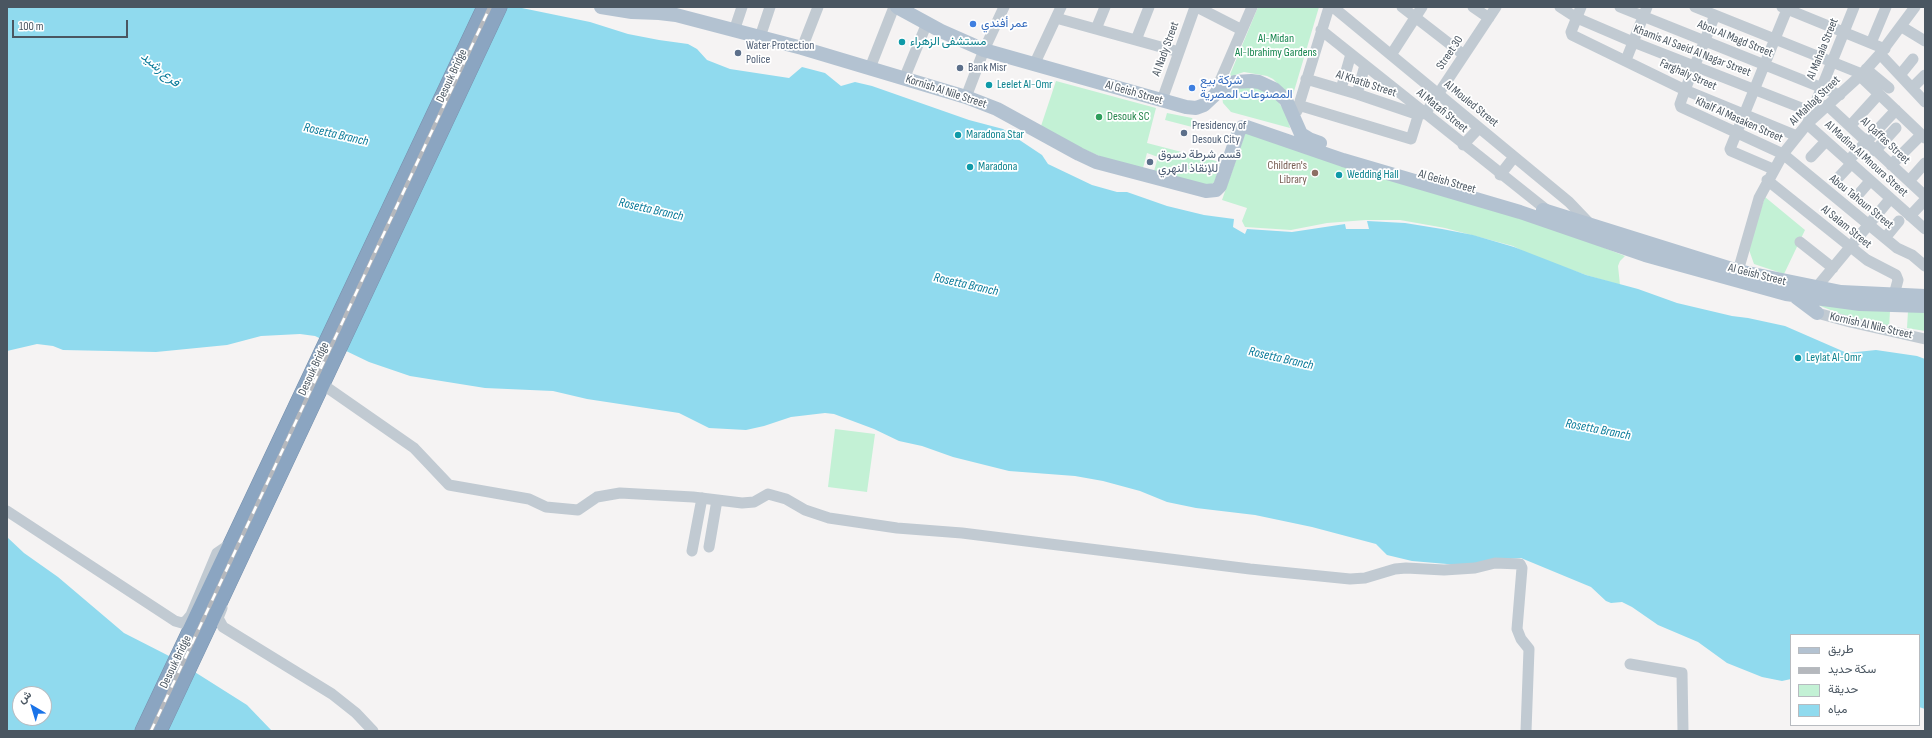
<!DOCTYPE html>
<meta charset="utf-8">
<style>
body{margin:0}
#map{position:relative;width:1932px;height:738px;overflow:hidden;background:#f5f3f3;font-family:"Sofia Sans Condensed",Vazirmatn,sans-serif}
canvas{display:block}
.frame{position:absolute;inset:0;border:8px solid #4a5661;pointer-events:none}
.legend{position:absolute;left:1790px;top:634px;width:130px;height:92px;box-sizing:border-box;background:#fff;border:1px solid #b7bbc0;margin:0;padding:5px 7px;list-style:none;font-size:12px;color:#4a5661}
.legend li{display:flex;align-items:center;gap:8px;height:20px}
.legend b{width:20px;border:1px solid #b7bbc0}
.north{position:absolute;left:12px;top:686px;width:40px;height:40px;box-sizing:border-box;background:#fff;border:1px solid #b7bbc0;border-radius:50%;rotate:322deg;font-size:11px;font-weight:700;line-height:16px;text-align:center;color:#4a5661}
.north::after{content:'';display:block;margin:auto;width:14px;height:18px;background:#1a73e8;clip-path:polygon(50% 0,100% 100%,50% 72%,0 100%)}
.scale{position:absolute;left:12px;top:20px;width:116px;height:18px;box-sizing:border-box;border:2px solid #4a5661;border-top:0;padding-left:5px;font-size:12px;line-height:14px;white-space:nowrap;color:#4a5661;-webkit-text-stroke:3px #fff;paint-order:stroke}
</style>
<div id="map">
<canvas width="1932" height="738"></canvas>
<div class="frame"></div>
<ul class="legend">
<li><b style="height:5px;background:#b3c2d1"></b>طريق</li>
<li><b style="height:5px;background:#b5b8bd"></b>سكة حديد</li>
<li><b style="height:11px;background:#c3f1d5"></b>حديقة</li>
<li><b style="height:11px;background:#90daee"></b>مياه</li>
</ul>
<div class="north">ش</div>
<div class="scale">100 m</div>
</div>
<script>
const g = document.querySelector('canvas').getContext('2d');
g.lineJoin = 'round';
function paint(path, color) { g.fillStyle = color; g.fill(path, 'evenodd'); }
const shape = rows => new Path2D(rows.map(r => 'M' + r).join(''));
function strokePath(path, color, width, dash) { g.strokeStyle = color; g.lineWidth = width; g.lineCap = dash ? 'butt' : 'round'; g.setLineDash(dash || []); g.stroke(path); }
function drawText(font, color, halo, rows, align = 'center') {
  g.font = font + ' "Sofia Sans Condensed",Vazirmatn,sans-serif'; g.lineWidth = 3.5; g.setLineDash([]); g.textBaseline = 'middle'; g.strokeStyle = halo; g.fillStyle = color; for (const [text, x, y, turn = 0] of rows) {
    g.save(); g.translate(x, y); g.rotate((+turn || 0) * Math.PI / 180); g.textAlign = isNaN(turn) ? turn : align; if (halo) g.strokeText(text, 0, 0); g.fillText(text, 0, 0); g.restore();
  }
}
paint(shape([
 [1258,7,1319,7,1292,98,1273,79,1267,76,1244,72,1229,77],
 [1056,81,1156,108,1147,143,1220,162,1215,181,1208,188,1154,171,1158,157,1147,153,1143,168,1104,158,1074,145,1041,126],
 [1253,86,1275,97,1287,115,1290,128,1231,112,1223,103,1222,96,1232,90],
 [1167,113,1192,118,1196,125,1196,128,1165,120],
 [1246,131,1531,219,1625,256,1620,261,1618,266,1620,285,1586,275,1532,256,1513,246,1445,228,1400,220,1366,220,1327,223,1291,230,1245,227,1242,221,1247,208,1222,200],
 [1765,197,1805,230,1784,274,1754,264,1748,247],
 [1810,302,1890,311,1889,328,1846,316],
 [1908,311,1925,312,1925,331,1907,328],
 [835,429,875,434,867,492,828,487]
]), '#c3f1d5');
paint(shape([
 [7,7,517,7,590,22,628,34,659,40,688,44,697,49,707,60,730,69,789,78,802,67,825,73,841,86,855,82,872,86,969,120,1003,129,1042,155,1048,164,1092,185,1117,192,1127,192,1167,206,1204,215,1234,219,1233,227,1245,234,1247,229,1292,232,1345,224,1346,229,1369,229,1367,221,1405,223,1442,229,1473,235,1514,247,1586,275,1638,289,1677,303,1732,316,1748,318,1785,326,1847,353,1876,350,1917,356,1925,359,1925,709,1919,707,1919,635,1791,635,1791,679,1782,681,1762,677,1727,663,1698,642,1658,625,1632,607,1622,602,1611,603,1606,601,1591,587,1521,558,1510,559,1482,567,1412,561,1387,555,1376,544,1312,527,1255,515,1196,508,1167,502,1140,491,1103,481,1075,476,1009,471,953,457,922,446,899,441,874,429,834,414,825,413,791,417,764,426,746,430,709,428,679,413,587,399,553,391,485,388,410,376,369,362,315,336,300,334,261,336,227,345,156,352,63,350,53,346,37,344,7,351],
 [7,537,24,553,58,577,124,633,171,657,247,705,272,731,7,731],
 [20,694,44,694,44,718,20,718]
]), '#90daee');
const highway = shape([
 [143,731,485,7],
 [159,731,499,7]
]);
strokePath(highway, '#7690ad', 17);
strokePath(shape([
 [1197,7,1242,30],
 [1333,7,1569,202,1590,224],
 [1402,7,1464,55],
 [1473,7,1489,18],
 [1560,7,1577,18,1633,42,1817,114],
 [1581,7,1571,32,1572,35,1685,90,1797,136],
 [1620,7,1840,95],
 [1695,7,1862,74],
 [1782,7,1885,49],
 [1854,7,1807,124,1925,229],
 [1715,15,1685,90,1680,104,1681,107,1783,154,1897,248,1912,255,1925,266],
 [1056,18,1179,52],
 [1902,27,1925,41],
 [1096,29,1105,7],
 [1321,30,1548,211],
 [734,31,742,7],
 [760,37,770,7],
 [1136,40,1149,7],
 [1871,43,1886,7],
 [802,48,818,7],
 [1880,54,1925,102],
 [1391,55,1422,7],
 [1626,60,1647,7],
 [1034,65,1061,7],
 [870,68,894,7],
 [1866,69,1889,88],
 [1900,75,1913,59],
 [1860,76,1925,138],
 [904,79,927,23],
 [1306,79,1357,94,1419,115],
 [1912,88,1925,75],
 [1341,89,1351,54],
 [1357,94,1365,65],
 [1214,95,1252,7],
 [966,97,984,50,1004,7],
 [1162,100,1195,7],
 [1298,105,1411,139,1420,110],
 [1827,105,1925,196],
 [1297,111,1329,7],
 [1425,114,1496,7],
 [1850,126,1879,94],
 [1463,145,1479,128],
 [1875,151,1896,128],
 [1811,157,1826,141],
 [1848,161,1896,110],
 [1891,165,1921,135],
 [1773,169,1731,151,1730,149,1788,7],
 [1500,175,1514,157],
 [1837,179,1851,164],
 [1767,180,1867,260,1896,275,1898,280,1894,295],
 [1909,181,1925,163],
 [1857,196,1870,181],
 [1910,216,1925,200],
 [1885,238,1899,221],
 [1800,242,1833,268],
 [1738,271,1759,198,1783,154,1807,124,1862,74,1880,54,1915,7],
 [1816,288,1890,199],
 [1817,313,1850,322,1925,339],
 [322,384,414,448,449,485,529,499,546,507,578,510,597,497,620,493,693,497,742,503,754,502,768,494,786,499,805,510,829,518,897,528,962,533,1250,569,1350,579,1365,578,1395,569,1406,568,1444,570,1475,568,1495,563,1520,564,1522,568,1517,629,1521,639,1529,649,1526,731],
 [7,511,175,621,182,623,186,621,191,615,217,553,233,542],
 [709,547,717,500],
 [692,551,702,498],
 [222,608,218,618,223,627,332,694,356,713,373,731],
 [1630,664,1682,673,1683,731]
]), '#c1cad2', 11);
strokePath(shape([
 [601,7,632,12,659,13,676,15,802,48,966,97,997,109,1079,154,1096,162,1206,191,1216,190,1220,186,1239,131,1242,127,1247,127,1343,160,1520,212,1645,255,1786,294,1860,304,1925,306],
 [897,7,941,31,984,50,1186,107,1196,108,1204,105,1220,90,1235,82,1251,81,1259,82,1274,89,1286,100,1301,134,1309,139,1320,143],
 [1543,210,1738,271,1841,292,1925,296],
 [1797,298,1817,313]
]), '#b3c2d1', 14);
strokePath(highway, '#8ba5c1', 16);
const rail = shape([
 [151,731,490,7]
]);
strokePath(rail, '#b5b8bd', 4);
strokePath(rail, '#fff', 2.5, [8]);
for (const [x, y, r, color] of [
 [973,24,4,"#3f7fe0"],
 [902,42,4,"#0f9aa8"],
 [738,53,4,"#5c6f8a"],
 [960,68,4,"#5c6f8a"],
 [989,85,4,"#0f9aa8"],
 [1192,88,4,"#3f7fe0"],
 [1099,117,4,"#2e9e5b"],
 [1184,133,4,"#5c6f8a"],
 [958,135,4,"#0f9aa8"],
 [1150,162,4,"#5c6f8a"],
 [970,167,4,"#0f9aa8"],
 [1315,173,4,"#8d6e63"],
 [1339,175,4,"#0f9aa8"],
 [1798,358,4,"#0f9aa8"]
]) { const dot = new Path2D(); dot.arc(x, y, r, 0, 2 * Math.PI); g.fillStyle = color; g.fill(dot); strokePath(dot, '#fff', 1.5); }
drawText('12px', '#366cbe', '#fff', [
 ["عمر أفندي",981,24],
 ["شركة بيع",1200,81],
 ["المصنوعات المصرية",1200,95]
], 'left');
drawText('12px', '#17864f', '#fff', [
 ["Al-Midan",1276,39],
 ["Al-Ibrahimy Gardens",1276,53]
]);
drawText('12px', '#4a5661', '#fff', [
 ["Abou Al Magd Street",1735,39,22],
 ["Al Nady Street",1166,49,-70],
 ["Al Mahala Street",1823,49,-68],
 ["Khamis Al Saeid Al Nagar Street",1692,51,21],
 ["Street 30",1450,53,-56],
 ["Farghaly Street",1688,75,24],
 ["Desouk Bridge",452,76,-65],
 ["Al Khatib Street",1366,84,18],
 ["Kornish Al Nile Street",946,92,18],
 ["Al Geish Street",1134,93,16],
 ["Al Mahlag Street",1815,101,-44],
 ["Al Mouled Street",1471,104,39],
 ["Al Matafi Street",1442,111,39],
 ["Khalf Al Masaken Street",1739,120,24],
 ["Al Qaffas Street",1885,141,43],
 ["Al Madina Al Mnoura Street",1866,159,42],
 ["Al Geish Street",1447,182,16],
 ["Abou Tahoun Street",1861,202,39],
 ["Al Salam Street",1846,227,39],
 ["Al Geish Street",1757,275,14],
 ["Kornish Al Nile Street",1871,326,13],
 ["Desouk Bridge",314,369,-65],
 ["Desouk Bridge",176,662,-64]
]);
drawText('12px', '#0d838f', '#fff', [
 ["مستشفى الزهراء",910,42],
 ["Leelet Al-Omr",997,85],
 ["Maradona Star",966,135],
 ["Maradona",978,167],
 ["Wedding Hall",1347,175],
 ["Leylat Al-Omr",1806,358]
], 'left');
drawText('12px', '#4e5e75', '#fff', [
 ["Water Protection",746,46],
 ["Police",746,60],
 ["Bank Misr",968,68],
 ["Presidency of",1192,126],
 ["Desouk City",1192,140],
 ["قسم شرطة دسوق",1158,155],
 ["للإنقاذ النهري",1158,169]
], 'left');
drawText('12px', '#27864d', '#fff', [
 ["Desouk SC",1107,117]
], 'left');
drawText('12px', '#785e54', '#fff', [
 ["Children's",1307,166],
 ["Library",1307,180]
], 'right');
drawText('italic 13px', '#0c7c9b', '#fff', [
 ["فرع رشيد",160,70,40],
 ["Rosetta Branch",336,135,13],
 ["Rosetta Branch",651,210,13],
 ["Rosetta Branch",966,285,13],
 ["Rosetta Branch",1281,359,13],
 ["Rosetta Branch",1598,430,11]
]);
</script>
